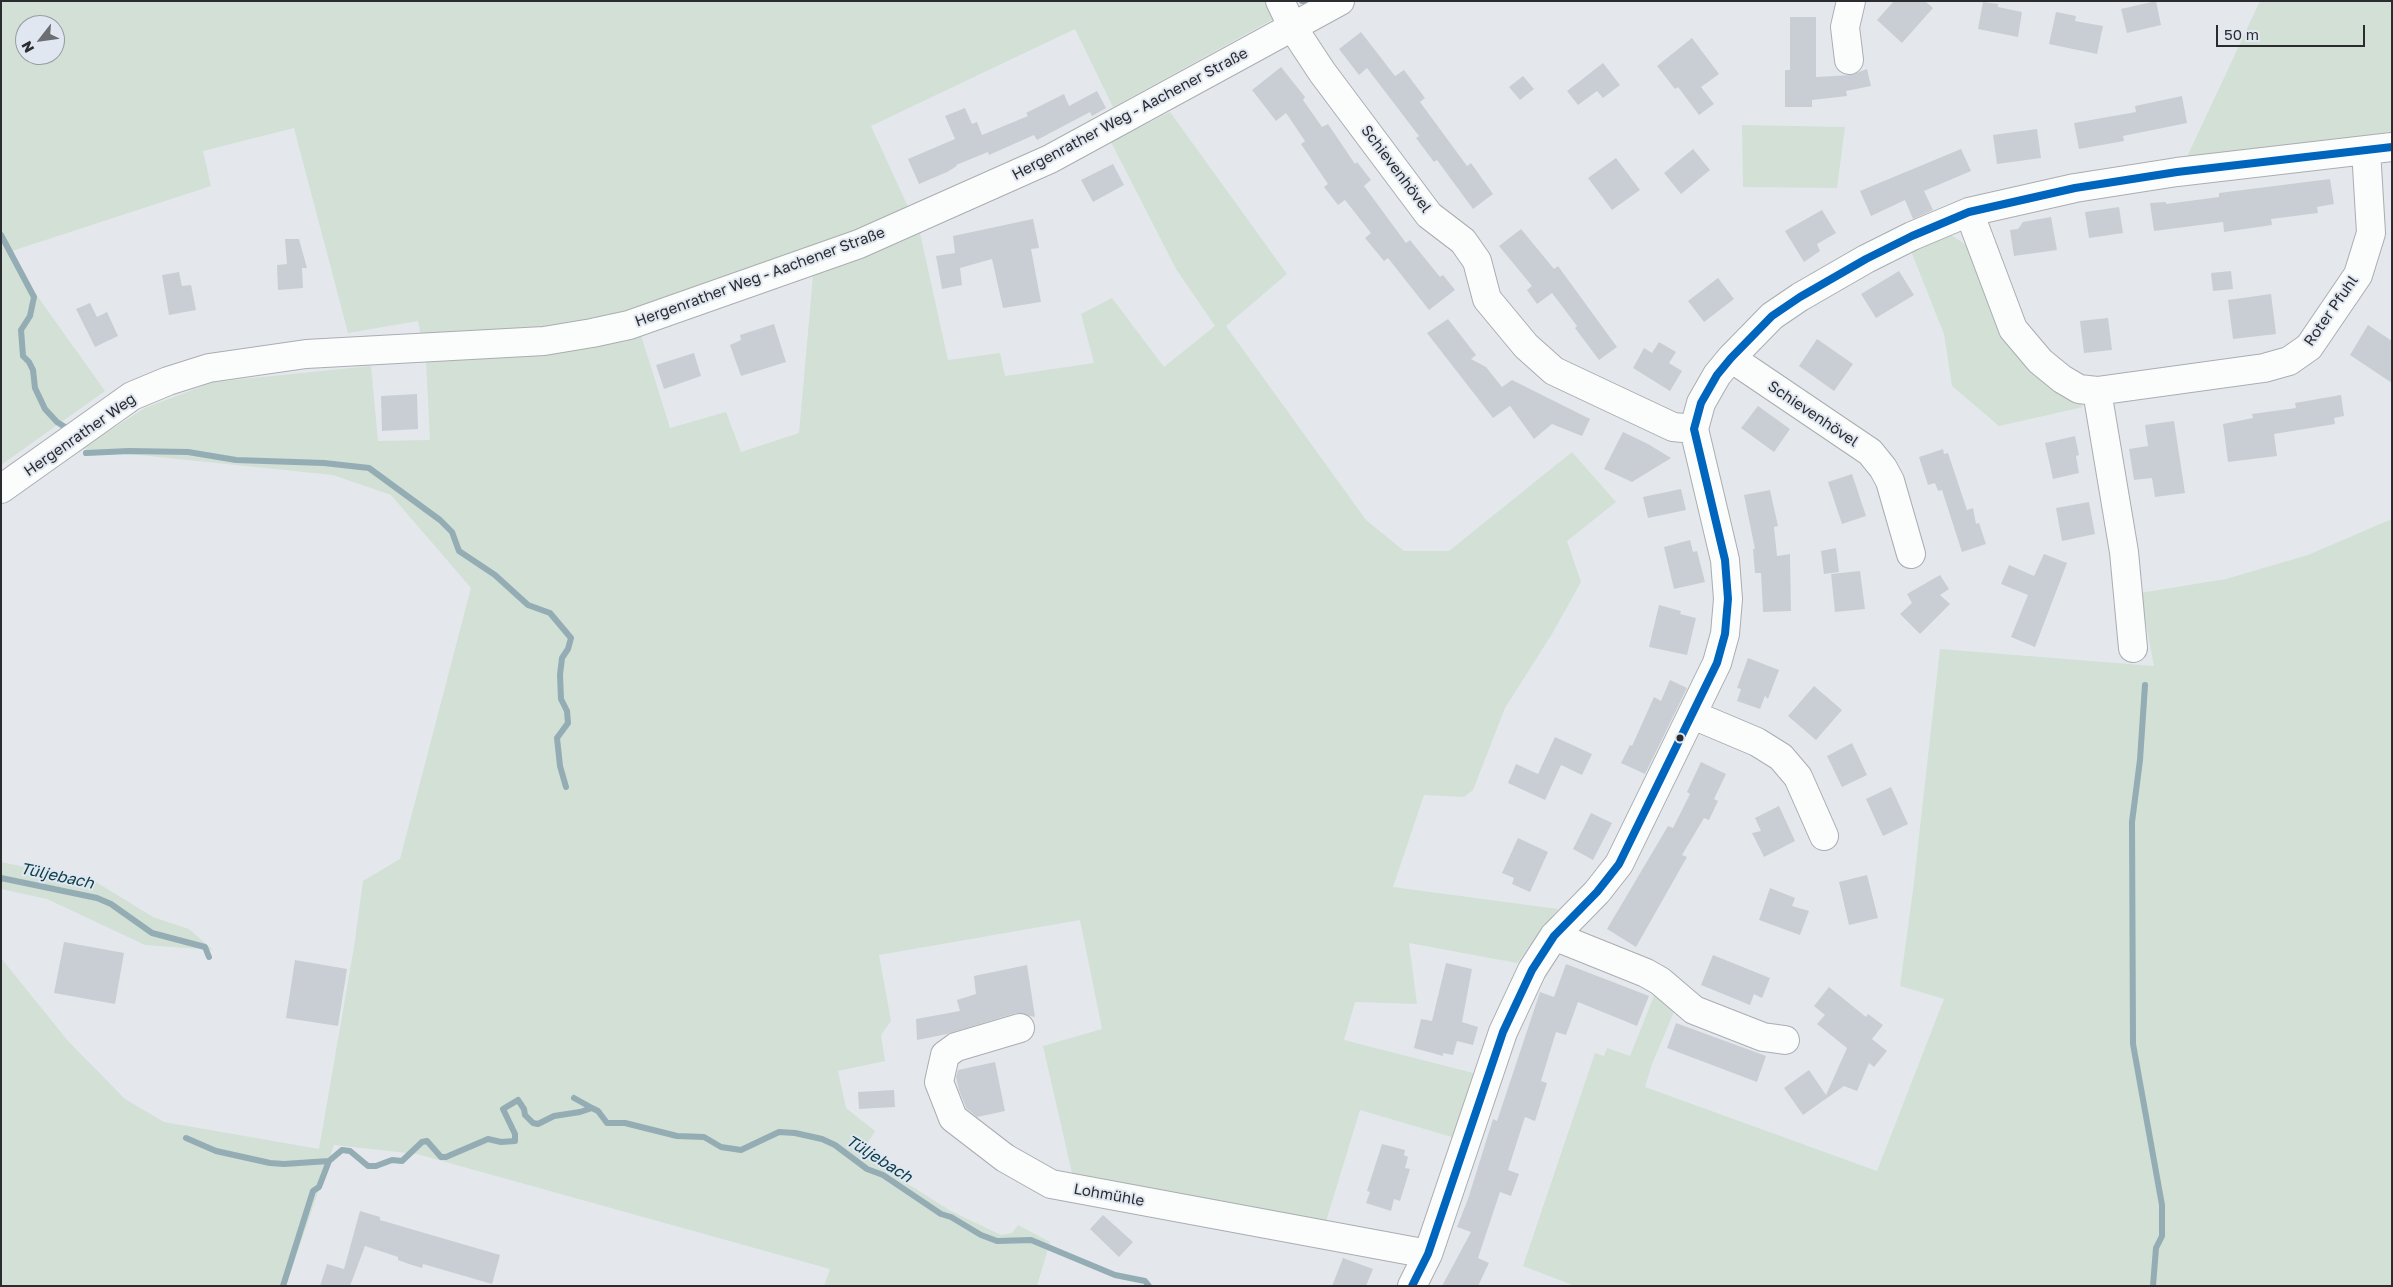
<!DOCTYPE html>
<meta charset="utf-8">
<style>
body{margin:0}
#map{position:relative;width:2393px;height:1287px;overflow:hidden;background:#e4e8ec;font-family:"Golos Text",sans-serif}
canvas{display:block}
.frame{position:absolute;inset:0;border:2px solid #2a2c30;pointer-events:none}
.north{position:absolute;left:15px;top:15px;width:50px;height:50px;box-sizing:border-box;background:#e1e7f0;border:1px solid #989ca3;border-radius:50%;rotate:240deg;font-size:14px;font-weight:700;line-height:20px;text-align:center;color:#2a2c30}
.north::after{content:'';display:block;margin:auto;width:18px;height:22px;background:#6b6e72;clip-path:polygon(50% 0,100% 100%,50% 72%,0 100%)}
.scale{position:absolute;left:2216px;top:25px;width:149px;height:22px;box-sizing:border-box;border:2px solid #2a2c30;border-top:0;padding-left:6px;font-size:15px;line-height:18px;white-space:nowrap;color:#2a2c30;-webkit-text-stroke:4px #e1e7f0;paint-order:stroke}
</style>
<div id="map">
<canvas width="2393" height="1287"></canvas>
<div class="frame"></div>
<div class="north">N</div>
<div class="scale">50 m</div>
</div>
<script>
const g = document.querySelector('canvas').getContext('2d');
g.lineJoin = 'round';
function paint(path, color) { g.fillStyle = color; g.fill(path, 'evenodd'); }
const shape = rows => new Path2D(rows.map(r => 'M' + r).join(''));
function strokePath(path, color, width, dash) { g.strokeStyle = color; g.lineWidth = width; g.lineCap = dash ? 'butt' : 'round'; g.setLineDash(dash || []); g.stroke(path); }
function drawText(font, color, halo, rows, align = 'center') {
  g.font = font + ' "Golos Text",sans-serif'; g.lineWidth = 4; g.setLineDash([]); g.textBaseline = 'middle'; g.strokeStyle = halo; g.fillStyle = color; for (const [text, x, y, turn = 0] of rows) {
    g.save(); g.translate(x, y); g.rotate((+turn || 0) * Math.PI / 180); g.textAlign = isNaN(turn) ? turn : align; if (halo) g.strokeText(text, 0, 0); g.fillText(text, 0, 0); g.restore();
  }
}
paint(shape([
 [1,1,1291,1,1277,17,1113,107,1075,29,871,126,920,233,948,360,1000,353,1005,376,1094,363,1081,314,1112,298,1164,367,1215,326,1176,269,1111,142,1170,112,1287,274,1226,326,1366,520,1404,551,1449,551,1572,452,1616,502,1567,541,1581,582,1552,634,1505,708,1473,790,1464,797,1424,795,1393,887,1558,909,1517,963,1409,943,1417,1004,1355,1002,1344,1040,1477,1074,1452,1137,1360,1110,1324,1228,1074,1182,1043,1046,1102,1029,1080,920,879,955,891,1021,881,1035,885,1061,838,1071,846,1108,875,1131,861,1154,949,1210,1001,1235,1012,1233,1018,1225,1050,1242,1037,1286,824,1286,830,1269,417,1154,334,1145,286,1286,1,1286,1,958,68,1041,125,1099,164,1122,319,1149,354,947,363,881,400,859,471,588,391,495,333,475,81,449,145,408,213,382,371,366,378,441,430,440,426,362,418,321,348,333,294,128,203,151,211,186,12,251,28,283,105,391,1,465],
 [25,25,55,25,55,55,25,55],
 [813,276,799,433,741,452,726,412,670,428,641,335],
 [2260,1,2392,1,2392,132,2186,159],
 [1742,125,1845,127,1837,188,1743,187],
 [1951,235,1972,249,2083,407,1999,426,1952,386,1944,334,1911,251],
 [2392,519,2392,1286,1575,1286,1523,1266,1595,1053,1604,1056,1607,1048,1630,1056,1657,988,1676,1007,1652,1064,1645,1087,1877,1171,1944,999,1900,986,1913,890,1940,649,2154,666,2140,593,2226,579,2308,555],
 [1,862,96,882,153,917,189,929,213,950,145,945,47,899,1,889]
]), '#d2e0d5');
strokePath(shape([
 [1302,1,1306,1],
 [1,235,34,297,30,316,21,330,23,356,29,362,33,370,35,388,45,409,57,422,65,427],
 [86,453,129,451,188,452,236,460,324,463,369,468,440,520,452,532,459,551,495,575,528,605,550,613,571,638,568,649,562,658,560,675,561,699,567,711,568,723,557,738,560,766,566,787],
 [2145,685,2140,760,2132,822,2133,1044,2162,1205,2162,1236,2156,1248,2153,1286],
 [1,878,97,898,111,904,152,933,205,947,209,957],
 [574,1098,592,1108],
 [186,1138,216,1151,270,1163,284,1164,329,1161,342,1150,350,1151,368,1166,376,1166,392,1160,402,1161,422,1142,427,1141,441,1157,446,1157,488,1139,501,1142,515,1141,515,1134,503,1109,518,1100,524,1109,525,1115,533,1123,538,1124,554,1116,580,1112,592,1108,598,1111,607,1123,625,1123,677,1136,704,1137,721,1147,741,1150,779,1132,795,1133,822,1139,835,1145,867,1169,883,1175,941,1214,951,1217,981,1235,997,1241,1031,1240,1115,1275,1145,1281,1149,1286],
 [283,1286,313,1191,319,1187,329,1161]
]), '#94acb4', 6);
paint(shape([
 [1894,1,1925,1,1933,8,1902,43,1877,20],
 [2156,1,2161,25,2127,33,2121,9],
 [1983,2,1998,4,1998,7,2022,12,2018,37,1978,29],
 [2056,12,2076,16,2075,21,2103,26,2097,54,2049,44],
 [1790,17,1816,17,1816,77,1851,75,1867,69,1871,86,1846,91,1847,96,1812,100,1812,107,1785,107,1785,70,1790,70],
 [1361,32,1395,76,1404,70,1425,98,1420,102,1467,166,1471,163,1493,194,1473,209,1437,160,1434,162,1416,138,1419,136,1367,68,1359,75,1339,49],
 [1692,38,1719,74,1701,87,1714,104,1699,115,1678,87,1675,89,1657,66],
 [1603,63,1620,85,1603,98,1597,91,1578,105,1567,91],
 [1281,67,1305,97,1303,100,1322,127,1328,124,1355,164,1357,162,1371,180,1364,186,1406,243,1410,240,1440,277,1443,275,1455,290,1429,310,1388,258,1384,261,1365,238,1371,233,1345,200,1338,205,1324,187,1328,184,1301,144,1305,141,1286,113,1276,121,1252,90],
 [1523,76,1534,89,1520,100,1509,87],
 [1097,91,1106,108,1092,116,1090,112,1037,140,1034,135,989,155,988,152,956,165,957,166,947,172,919,184,908,159,955,139,945,116,965,108,972,124,977,122,982,135,1028,116,1026,113,1064,94,1069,106],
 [2182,96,2187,123,2123,136,2124,141,2079,149,2074,123,2136,112,2135,106],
 [2037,129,2041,158,1997,164,1993,135],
 [1693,149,1710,170,1681,194,1664,173],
 [1961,149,1971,171,1924,191,1933,210,1913,219,1905,200,1871,216,1860,191],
 [1616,158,1640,190,1612,210,1588,178],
 [1113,164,1124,185,1093,202,1081,180],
 [2330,179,2334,204,2317,207,2318,213,2271,219,2272,225,2224,232,2223,222,2154,231,2150,203,2166,202,2166,204,2219,197,2219,193],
 [2119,207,2123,233,2089,238,2085,212],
 [1822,210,1836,233,1817,244,1820,251,1804,262,1785,231],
 [2051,217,2057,250,2014,256,2010,230,2018,229,2023,222],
 [1033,219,1039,248,1031,249,1041,302,1003,308,992,259,960,268,962,285,942,289,936,256,955,253,953,236],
 [1521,229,1554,269,1558,266,1617,347,1599,360,1575,328,1577,326,1552,293,1537,304,1527,290,1532,286,1499,246],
 [285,239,299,239,307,268,302,268,303,288,278,290,277,265,287,264],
 [1899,271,1914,295,1876,318,1861,294],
 [2231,271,2233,289,2213,291,2211,273],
 [179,272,182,286,191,285,196,310,169,315,162,275],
 [1718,278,1734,299,1704,322,1688,301],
 [2271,294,2276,334,2233,339,2228,300],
 [90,303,97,317,107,312,118,336,95,347,76,309],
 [2108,318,2112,350,2084,353,2080,321],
 [1448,319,1476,355,1471,359,1486,367,1502,387,1512,380,1590,419,1582,436,1552,424,1534,439,1510,406,1493,418,1427,333],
 [774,324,786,362,741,376,730,345,741,340,740,335],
 [2368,325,2392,341,2392,383,2350,355],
 [1817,339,1853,364,1834,391,1799,366],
 [1659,342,1676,352,1669,363,1682,371,1670,391,1633,368,1644,348,1652,353],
 [694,353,701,376,664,389,656,365],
 [417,394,418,429,382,431,381,396],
 [2341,395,2344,416,2334,418,2335,424,2274,434,2277,456,2228,462,2223,424,2253,418,2252,414,2296,408,2295,403],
 [1758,406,1790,429,1774,452,1741,428],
 [2174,421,2185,493,2155,497,2152,478,2134,480,2129,449,2148,446,2145,425],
 [1623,432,1648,444,1671,458,1632,482,1604,469],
 [2075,436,2079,455,2076,456,2079,473,2053,479,2045,443],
 [1943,449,1944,454,1948,453,1967,510,1973,508,1976,524,1979,523,1986,544,1962,552,1942,490,1938,491,1935,483,1928,485,1919,457],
 [1852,474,1866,516,1842,524,1828,482],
 [1681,489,1686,510,1648,518,1643,497],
 [1770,490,1778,526,1774,527,1777,556,1790,554,1791,611,1763,612,1761,573,1755,573,1753,549,1755,549,1744,495],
 [2089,502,2095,534,2062,541,2056,508],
 [1690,540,1693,552,1697,551,1705,582,1674,589,1664,547],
 [1836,548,1839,572,1824,574,1821,551],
 [2044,554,2067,563,2035,647,2011,637,2028,595,2001,584,2009,565,2034,576],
 [1860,571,1865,609,1835,612,1831,574],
 [1940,575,1949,589,1940,595,1950,604,1920,634,1900,614,1912,603,1907,594],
 [1659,605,1681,611,1680,614,1696,618,1687,655,1649,647],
 [1748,658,1779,670,1768,699,1765,696,1760,709,1737,701,1741,689,1737,688],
 [1670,680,1687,688,1645,774,1621,763,1630,745,1632,746,1654,697,1661,701],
 [1814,686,1842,710,1816,740,1788,716],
 [1555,737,1592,754,1582,775,1561,765,1545,800,1508,783,1516,764,1538,774],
 [1852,743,1867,775,1842,787,1827,756],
 [1701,762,1726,774,1714,799,1718,801,1709,820,1704,818,1682,855,1687,857,1636,947,1607,929,1668,826,1673,828,1690,794,1687,792],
 [1891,787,1908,824,1883,836,1866,799],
 [1779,806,1795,841,1764,857,1752,833,1761,831,1755,818],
 [1591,813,1612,823,1593,860,1573,849],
 [1518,838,1548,852,1530,892,1512,884,1514,878,1502,873],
 [1867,875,1878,918,1849,925,1839,882],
 [1770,888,1795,898,1792,906,1809,911,1800,935,1759,920],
 [64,942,124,953,115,1004,54,993],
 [1713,955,1770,978,1762,998,1754,994,1750,1005,1701,985],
 [295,960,347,969,338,1026,286,1018],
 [1446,963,1472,969,1462,1022,1478,1027,1473,1045,1457,1041,1453,1055,1443,1053,1443,1056,1414,1048,1421,1019,1432,1021],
 [1566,964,1649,996,1637,1026,1578,1002,1566,1035,1556,1032,1541,1081,1547,1083,1535,1121,1525,1117,1508,1170,1519,1174,1511,1196,1500,1192,1478,1258,1489,1263,1478,1286,1442,1286,1471,1232,1457,1227,1468,1199,1493,1119,1497,1121,1540,992,1554,997],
 [1027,965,1035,1017,1016,1013,947,1034,917,1040,916,1019,960,1011,957,1000,976,994,974,976],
 [1829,987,1866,1017,1868,1014,1883,1025,1872,1039,1887,1051,1874,1067,1869,1063,1857,1091,1844,1086,1803,1115,1784,1088,1809,1070,1826,1095,1847,1048,1817,1024,1825,1015,1814,1006],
 [1676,1023,1766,1056,1757,1082,1667,1048],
 [995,1062,1005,1111,977,1117,966,1108,959,1090,956,1077,958,1070],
 [894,1090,895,1107,859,1109,858,1092],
 [1382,1144,1405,1150,1404,1155,1408,1157,1405,1168,1410,1169,1400,1201,1394,1199,1391,1211,1366,1203,1370,1192,1367,1191],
 [360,1211,380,1217,380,1220,500,1255,492,1284,423,1264,422,1268,409,1264,398,1260,398,1257,365,1246,350,1286,320,1286,327,1264,344,1269],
 [1103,1215,1133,1242,1119,1257,1090,1229],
 [1343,1258,1373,1269,1366,1286,1332,1286]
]), '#c9ced5');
const minor = shape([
 [1280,1,1293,28,1322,72,1429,215,1463,241,1477,261,1487,299,1526,346,1554,371,1673,427,1694,429],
 [1849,60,1845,27,1851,1],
 [1969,212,2013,329,2040,361,2062,379,2079,389,2097,391,2124,552,2133,648],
 [1731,358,1870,452,1883,468,1890,481,1911,554],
 [2097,391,2264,368,2289,361,2309,347,2358,275,2371,233,2366,150],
 [1,489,132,396,168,381,209,368,306,354,544,341,592,333,629,325,859,244,1050,159,1340,1],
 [1693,715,1757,742,1781,757,1798,777,1824,836],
 [1554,936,1646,973,1660,981,1694,1010,1763,1037,1785,1040],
 [1020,1028,956,1047,945,1055,939,1082,953,1118,1005,1158,1051,1184,1428,1254],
 [1412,1286,1428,1254,1503,1032,1532,970,1554,936,1597,892,1619,864,1717,663,1725,634,1728,599,1725,560,1694,429,1701,403,1717,375,1731,358,1772,316,1800,297,1866,259,1912,236,1969,212,2075,188,2177,172,2392,147]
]);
strokePath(minor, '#aaadb1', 30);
strokePath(minor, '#fbfcfc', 28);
strokePath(shape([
 [1412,1286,1428,1254,1503,1032,1532,970,1554,936,1597,892,1619,864,1717,663,1725,634,1728,599,1725,560,1694,429,1701,403,1717,375,1731,358,1772,316,1800,297,1866,259,1912,236,1969,212,2075,188,2177,172,2392,147]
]), '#0065bd', 8);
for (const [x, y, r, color] of [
 [1680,738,4.5,"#2a2c30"]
]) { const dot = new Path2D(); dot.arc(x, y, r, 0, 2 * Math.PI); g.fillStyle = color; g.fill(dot); strokePath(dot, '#e1e7f0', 2); }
drawText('15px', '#2a2c30', '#e1e7f0', [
 ["Hergenrather Weg - Aachener Straße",1130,114,-28],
 ["Schievenhövel",1396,169,53],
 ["Hergenrather Weg - Aachener Straße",760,277,-20],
 ["Roter Pfuhl",2331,311,-55],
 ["Schievenhövel",1813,414,34],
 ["Hergenrather Weg",80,435,-35],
 ["Lohmühle",1109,1195,10]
]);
drawText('italic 16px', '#093e4b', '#e1e7f0', [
 ["Tüljebach",57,876,12],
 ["Tüljebach",879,1159,32]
]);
</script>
